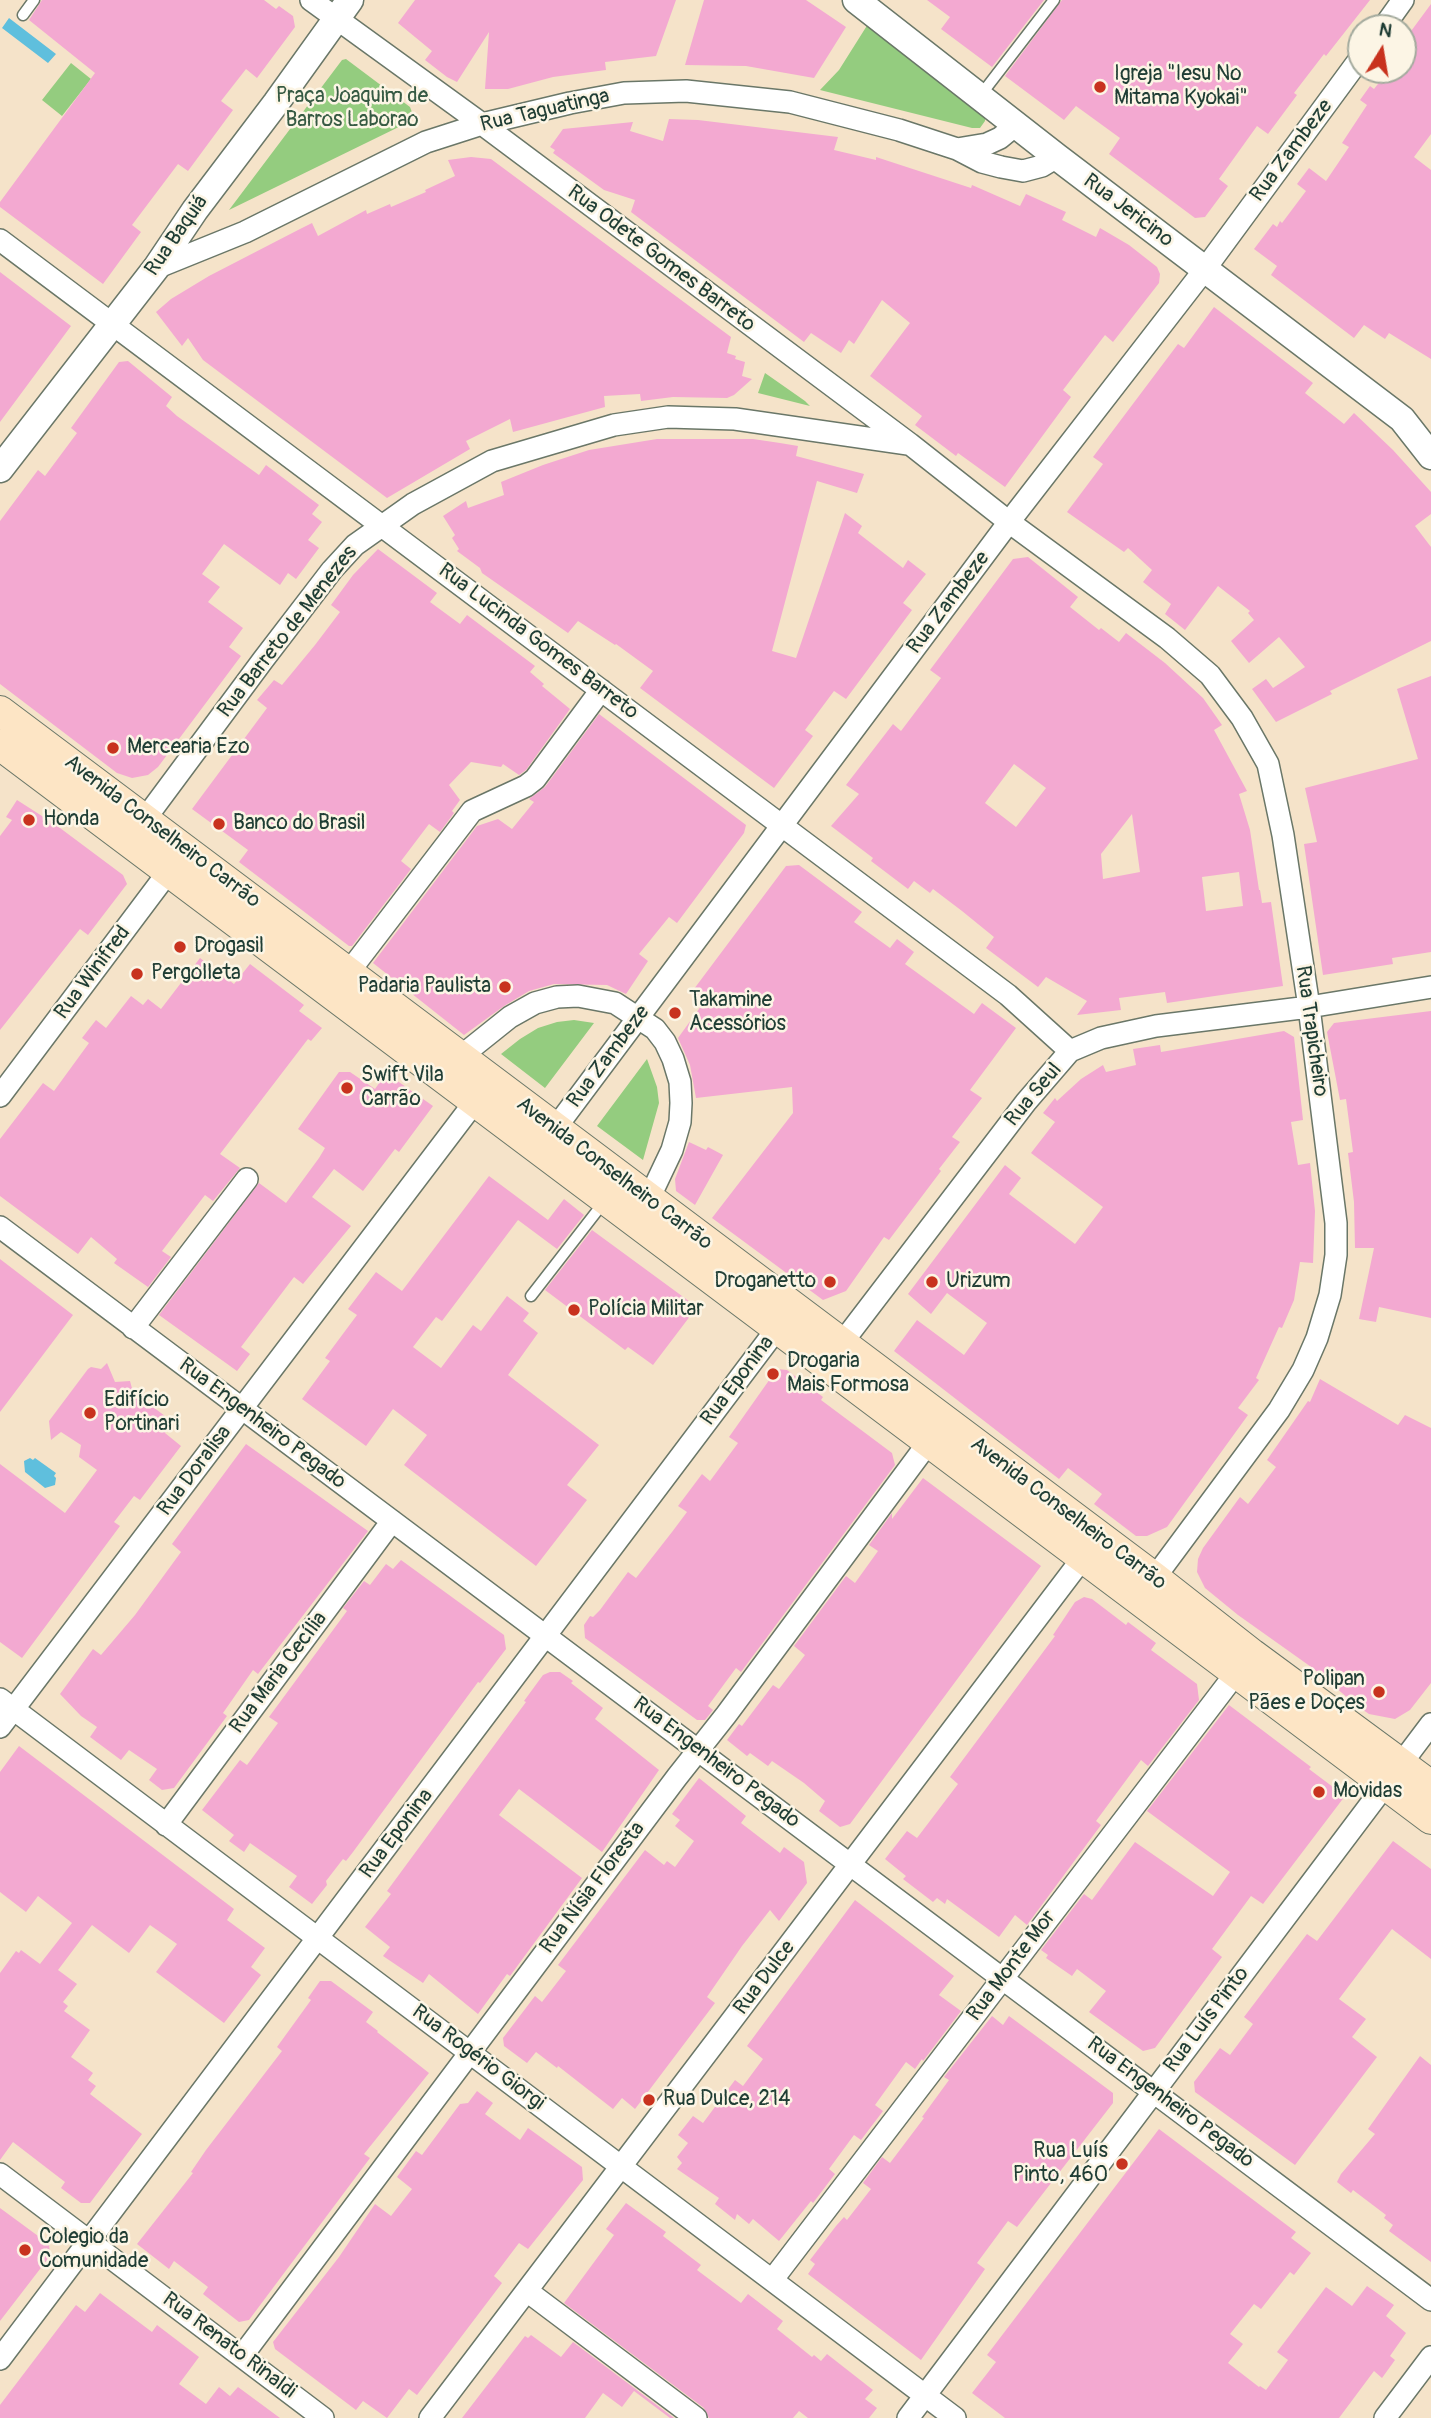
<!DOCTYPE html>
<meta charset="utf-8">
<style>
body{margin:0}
#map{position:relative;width:1431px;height:2418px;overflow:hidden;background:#f5e3c9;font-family:Pangolin,sans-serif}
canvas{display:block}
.north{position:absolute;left:1347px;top:14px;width:70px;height:70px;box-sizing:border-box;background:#fcf5e5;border:2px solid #a4ab9e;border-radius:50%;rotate:11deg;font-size:19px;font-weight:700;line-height:28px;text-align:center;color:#1f3d34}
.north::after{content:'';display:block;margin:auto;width:24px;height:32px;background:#c8321e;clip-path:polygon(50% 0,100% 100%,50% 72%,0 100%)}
</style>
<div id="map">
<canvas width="1431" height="2418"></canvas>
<div class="north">N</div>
</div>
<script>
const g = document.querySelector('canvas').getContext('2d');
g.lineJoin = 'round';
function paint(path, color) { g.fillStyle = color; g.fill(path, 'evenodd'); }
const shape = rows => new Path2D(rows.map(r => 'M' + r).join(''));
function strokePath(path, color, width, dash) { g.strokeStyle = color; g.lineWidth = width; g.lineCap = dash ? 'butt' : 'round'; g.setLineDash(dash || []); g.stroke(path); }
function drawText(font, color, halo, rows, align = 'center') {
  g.font = font + ' Pangolin,sans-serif'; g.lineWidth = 5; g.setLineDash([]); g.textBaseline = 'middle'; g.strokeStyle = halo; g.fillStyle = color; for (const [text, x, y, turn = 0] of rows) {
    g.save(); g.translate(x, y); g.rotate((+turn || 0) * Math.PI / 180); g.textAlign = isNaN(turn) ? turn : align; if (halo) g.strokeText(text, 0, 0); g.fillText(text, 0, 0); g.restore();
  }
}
paint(shape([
 [868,24,985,114,985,121,980,128,972,128,820,90,839,70],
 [346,59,410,107,413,115,411,121,229,210,342,60],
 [71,63,91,79,62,116,42,100],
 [765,373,805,401,810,406,758,393],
 [574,1020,594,1023,545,1088,501,1054,520,1039,538,1028,557,1022],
 [647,1059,657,1087,659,1103,643,1160,597,1126]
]), '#94cc7f');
paint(shape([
 [9,18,56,54,48,63,2,28],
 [30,1458,33,1460,35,1458,56,1473,54,1476,56,1478,55,1485,45,1488,25,1472,24,1461]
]), '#5fbfdd');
paint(shape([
 [42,0,264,0,276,9,279,6,293,16,295,27,257,78,246,69,221,101,233,110,188,171,178,164,132,225,141,232,103,284,0,207,0,202,95,73,29,20],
 [415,0,676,0,656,56,605,62,606,70,553,77,508,89,485,89,489,32,457,82,447,77,425,60,432,51,398,23],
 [704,0,806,0,846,27,814,78,746,66,685,65],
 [927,0,1044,0,992,67,941,29,950,17],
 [1062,0,1370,0,1326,56,1324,54,1294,93,1297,95,1268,134,1257,126,1219,179,1228,186,1205,217,1195,218,1109,154,1120,138,1076,106,1064,120,1005,76],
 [1431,4,1431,134,1414,157,1431,170,1431,359,1389,333,1385,339,1364,325,1354,338,1271,275,1277,266,1254,249,1273,224,1277,227,1280,221,1282,223,1306,191,1297,184,1309,168,1326,181,1349,147,1342,143,1367,105,1360,100,1370,86,1374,89,1389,70,1403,70,1403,42],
 [669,119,698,120,838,137,834,150,876,160,876,157,971,188,972,185,1020,206,1026,194,1066,212,1062,220,1096,237,1100,228,1129,245,1157,267,1160,274,1159,283,1113,342,1105,335,1063,390,1071,397,1005,487,958,453,956,456,915,425,922,416,870,376,910,323,882,300,854,344,849,340,841,353,811,333,804,342,631,212,635,200,604,190,553,153,555,150,550,147,563,129,633,122,630,131,663,141],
 [471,157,491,159,731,337,727,353,736,356,735,359,745,362,742,376,752,379,734,395,727,398,673,397,641,401,640,394,604,396,605,407,513,432,510,419,466,441,470,449,387,498,203,360,188,338,182,346,156,312,171,299,209,276,300,229,312,223,318,236,366,210,367,214,390,204,391,207,426,192,425,190,455,176,448,160],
 [0,272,71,326,0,422],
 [1214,307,1313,383,1305,393,1344,424,1354,413,1393,450,1431,492,1431,514,1415,526,1431,547,1431,641,1330,691,1332,694,1276,722,1252,689,1266,679,1273,688,1305,667,1279,637,1249,663,1231,641,1254,620,1248,613,1250,611,1218,586,1185,630,1165,614,1171,604,1143,582,1152,570,1128,548,1124,552,1067,512,1103,464,1093,457,1178,344,1184,348],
 [128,361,172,397,166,406,177,416,259,475,266,465,319,505,312,514,322,522,308,540,319,548,296,579,288,573,280,585,224,544,202,574,220,587,208,602,243,628,229,647,241,656,158,767,148,775,132,778,117,773,0,684,0,521,38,470,45,476,77,433,71,428,119,362],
 [657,439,753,439,780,443,798,446,796,456,864,474,857,493,817,481,772,651,796,658,845,513,862,526,858,533,903,568,908,560,926,574,903,603,912,610,846,699,834,691,805,730,813,736,774,788,640,688,653,671,616,644,615,645,578,621,568,633,482,573,480,568,457,551,459,549,452,538,455,535,443,516,466,501,468,508,504,495,501,482,543,465,589,450],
 [378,549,437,593,430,602,460,624,467,615,535,666,530,672,544,684,542,686,570,709,526,770,519,775,503,764,501,767,471,762,449,785,460,800,452,811,454,813,440,832,429,824,401,861,411,869,352,946,349,946,239,862,248,850,192,809,267,708,257,700,274,680,282,685,315,645,340,612,331,605,353,575],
 [1028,557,1078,597,1070,607,1099,630,1101,628,1119,642,1126,633,1165,663,1203,698,1222,725,1214,730,1247,791,1239,794,1250,830,1259,890,1260,890,1262,903,1271,902,1283,986,1167,1003,1165,992,1119,998,1121,1010,1077,1015,1087,1001,1046,977,1038,987,986,948,994,937,962,911,933,889,930,893,914,881,908,889,871,861,873,858,831,826,859,794,846,785,893,724,901,731,941,678,930,670,1013,559],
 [1014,764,1046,788,1016,827,985,803],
 [1132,814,1140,872,1103,879,1101,854],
 [1239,872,1243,906,1206,911,1202,877],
 [1431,676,1431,952,1392,958,1393,964,1323,975,1304,844,1317,842,1305,788,1418,759,1397,689],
 [599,714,746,825,744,833,677,923,669,917,639,954,648,961,626,994,607,985,554,984,529,991,504,1006,464,1035,373,963,477,826,498,819,512,829,534,802,529,799,545,787],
 [17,800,56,825,123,875,127,884,88,935,80,929,0,1030,0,836,12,820,6,817],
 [799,865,862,912,854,922,890,948,897,939,914,952,905,964,974,1014,982,1003,1016,1028,970,1090,982,1098,952,1137,960,1142,939,1169,941,1171,889,1240,884,1237,846,1291,823,1300,712,1218,793,1113,792,1087,696,1098,690,1065,678,1038,704,1002,691,993,786,866],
 [200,958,234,984,250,964,304,1005,299,1011,322,1028,311,1041,308,1039,220,1154,240,1168,213,1201,205,1195,162,1251,171,1257,148,1287,114,1263,117,1259,91,1237,78,1254,0,1196,0,1139,43,1083,54,1091,89,1043,82,1038,96,1020,106,1028,131,996,143,1005,148,999,161,1009],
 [1431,1011,1431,1318,1379,1307,1376,1322,1359,1319,1374,1248,1355,1248,1354,1202,1348,1153,1353,1152,1346,1099,1340,1100,1327,1032,1334,1023],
 [1284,1031,1294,1037,1303,1120,1291,1122,1298,1165,1310,1163,1315,1211,1313,1263,1300,1262,1294,1300,1282,1328,1279,1327,1256,1378,1259,1380,1238,1408,1248,1415,1167,1527,1147,1536,1136,1536,1094,1504,1102,1494,1068,1468,1059,1479,894,1351,917,1320,964,1355,987,1323,947,1293,931,1314,908,1294,1005,1165,1021,1178,1009,1194,1075,1244,1103,1207,1031,1153,1055,1122,1043,1113,1055,1098,1057,1101,1081,1079,1103,1065,1106,1072,1136,1065,1133,1049,1160,1045,1161,1052],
 [339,1072,350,1072,375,1089,386,1073,433,1106,399,1152,395,1149,363,1191,334,1169,312,1197,351,1226,303,1284,294,1277,241,1347,250,1354,237,1371,159,1315,259,1183,286,1203,319,1158,325,1148,298,1129],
 [689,1142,706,1150,708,1147,723,1155,695,1205,676,1191,675,1179],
 [489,1176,548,1220,564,1199,584,1215,557,1249,518,1220,442,1321,436,1317,413,1347,441,1368,473,1325,481,1331,507,1296,529,1313,523,1321,538,1333,508,1375,599,1445,567,1485,587,1500,536,1566,404,1465,427,1435,393,1409,366,1446,302,1399,330,1361,325,1358,357,1315,348,1309,376,1272,402,1291],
 [592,1230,697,1307,653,1365,628,1347,625,1350,545,1290],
 [0,1259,73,1315,0,1412],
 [107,1363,115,1382,130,1381,133,1392,173,1422,165,1433,181,1446,140,1500,134,1496,114,1522,120,1526,22,1658,0,1642,0,1464,65,1513,97,1470,79,1457,81,1445,61,1432,51,1440,49,1421,88,1369,91,1367,101,1369],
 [777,1369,787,1370,823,1397,821,1400,892,1453,895,1465,741,1672,736,1668,708,1706,713,1710,705,1720,697,1720,585,1638,584,1625,590,1616,593,1617,600,1610,628,1572,636,1578,672,1532,687,1512,678,1506,702,1474,710,1481,738,1443,729,1437],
 [1320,1379,1398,1425,1405,1415,1431,1428,1431,1683,1410,1710,1395,1719,1369,1714,1356,1705,1314,1669,1238,1615,1205,1588,1197,1572,1198,1559,1203,1548,1240,1497,1248,1504,1276,1467,1267,1460,1308,1401,1310,1402],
 [246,1444,368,1531,258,1674,253,1670,223,1713,227,1716,174,1788,162,1790,149,1780,157,1769,129,1750,121,1760,90,1737,97,1727,81,1716,60,1694,93,1649,101,1655,135,1615,181,1552,172,1544],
 [923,1478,1041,1566,850,1824,840,1827,819,1811,825,1801,804,1783,772,1761,768,1766,750,1753,747,1756,727,1740,739,1724,742,1726,773,1685,779,1689,805,1655,794,1646,846,1576,855,1583,878,1551,869,1545,892,1513,892,1519],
 [401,1560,504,1635,506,1649,480,1683,478,1682,353,1852,346,1861,343,1859,326,1881,327,1885,312,1904,289,1887,297,1876,250,1843,244,1852,229,1841,234,1835,202,1810,240,1760,247,1765,278,1723,269,1717,347,1611,343,1608,364,1581,370,1585,386,1564,393,1569],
 [1084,1597,1092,1599,1126,1625,1128,1622,1156,1643,1151,1650,1197,1684,1199,1700,1148,1766,1141,1760,1096,1821,1101,1825,1027,1925,1015,1915,999,1937,947,1899,945,1904,937,1898,933,1902,903,1879,906,1876,885,1859,907,1831,917,1838,958,1784,950,1777,1055,1636,1053,1635,1075,1602],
 [550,1672,560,1672,573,1681,571,1683,603,1708,595,1719,659,1770,602,1852,519,1789,499,1815,582,1878,510,1976,507,1974,478,2014,429,1974,423,1983,383,1956,390,1947,365,1927,391,1894,387,1891,526,1702,524,1701,543,1675],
 [1229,1705,1311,1767,1309,1769,1345,1796,1263,1904,1251,1896,1212,1949,1222,1957,1155,2048,1143,2051,1089,2012,1106,1991,1077,1969,1072,1976,1046,1958,1048,1955,1041,1950,1084,1894,1092,1900,1135,1842,1213,1896,1230,1872,1147,1811],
 [19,1746,234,1909,227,1920,265,1948,251,1967,261,1975,224,2023,156,1972,177,1944,150,1925,129,1953,92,1925,58,1970,77,1984,63,2002,68,2006,64,2011,90,2030,71,2057,93,2073,88,2080,96,2086,90,2094,142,2134,90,2203,81,2203,61,2188,65,2182,13,2142,0,2160,0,1973,16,1951,19,1953,21,1950,40,1964,72,1923,38,1896,26,1912,0,1892,0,1772],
 [699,1778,746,1816,741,1823,780,1853,784,1847,804,1862,807,1883,779,1921,770,1910,742,1946,707,1997,715,2003,635,2109,622,2098,613,2109,558,2066,557,2068,536,2052,527,2063,504,2046,503,2038,535,1996,542,2002,566,1971,558,1965,645,1850,664,1865,667,1861,675,1867,694,1841,675,1826,680,1820,672,1814],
 [1393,1841,1431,1869,1431,1959,1392,1929,1339,1999,1366,2019,1352,2037,1377,2057,1295,2165,1195,2092,1194,2082,1220,2048,1230,2055,1253,2024,1244,2017,1307,1934,1317,1941],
 [855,1900,954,1976,939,1995,961,2011,923,2061,922,2059,915,2069,906,2062,875,2105,883,2111,861,2140,854,2135,829,2169,835,2174,813,2203,811,2201,779,2241,753,2219,749,2224,737,2214,735,2220,715,2204,719,2198,677,2169,682,2163,677,2157,688,2143,678,2135,693,2116,703,2123,735,2080,743,2086,763,2059,747,2046],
 [320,1981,331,1981,373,2012,366,2022,378,2031,377,2032,429,2073,364,2154,370,2158,249,2320,239,2322,203,2294,208,2287,174,2261,169,2269,137,2244,193,2173,191,2172,206,2150,282,2051,277,2047,311,2000,308,1998],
 [992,2016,1003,2025,1009,2016,1113,2093,1113,2103,1017,2227,1008,2221,977,2263,985,2269,921,2360,808,2274,815,2264,810,2260,836,2226,844,2217,847,2220,871,2189,863,2183,882,2157,890,2163,924,2118,922,2117,949,2080,944,2077],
 [1420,2056,1431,2065,1431,2262,1389,2231,1393,2225,1384,2218,1386,2215,1353,2190,1351,2193,1337,2182,1341,2174,1375,2134,1368,2129],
 [477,2091,493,2103,485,2114,520,2140,528,2128,582,2167,583,2180,528,2249,519,2243,494,2276,502,2283,417,2395,409,2389,387,2418,363,2401,356,2410,275,2349,273,2342,339,2257,375,2204,391,2216,412,2189,397,2177,416,2151,422,2155,460,2104,468,2103],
 [1159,2129,1296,2232,1291,2238,1311,2253,1294,2275,1290,2272,1261,2309,1254,2304,1230,2334,1243,2344,1228,2363,1259,2387,1260,2386,1266,2390,1288,2360,1277,2352,1326,2287,1352,2306,1367,2286,1394,2305,1386,2316,1406,2333,1390,2356,1395,2360,1382,2378,1374,2371,1339,2418,1005,2418,972,2393,996,2362,987,2355],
 [626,2203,666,2232,663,2236,701,2265,697,2270,741,2303,748,2294,783,2321,777,2329,812,2357,814,2355,821,2361,827,2354,873,2390,865,2399,877,2408,869,2418,808,2418,799,2411,793,2418,709,2418,704,2408,564,2303,614,2235,606,2229],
 [0,2208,49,2244,50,2256,0,2321],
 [100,2293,152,2332,157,2325,199,2357,179,2384,206,2404,219,2387,230,2396,238,2387,280,2418,0,2418,0,2405,76,2305,85,2312],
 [531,2335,561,2357,573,2342,674,2418,670,2418,634,2391,622,2407,603,2393,585,2418,462,2418,525,2336,528,2338]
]), '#f3a9d1');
const service = shape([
 [23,15,34,0],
 [980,96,1054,0],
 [531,1296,604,1202]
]);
const minor = shape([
 [311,0,482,124,910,444,1009,522,1167,638,1210,675,1242,718,1268,764,1283,835,1309,1007,1336,1223,1336,1255,1330,1295,1317,1338,1303,1370,1279,1410,1147,1588],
 [1383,28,1403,0],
 [957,149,987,144,1000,138,1017,124],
 [0,240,1008,995,1070,1051],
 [156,268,245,232,426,142,482,124,570,103,624,93,686,91,790,102,899,130,957,149,982,162,1001,167,1023,171,1042,166,1057,157],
 [145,819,263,660,332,570,355,545,413,504,492,461,614,425,668,417,735,419,908,444],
 [348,973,472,811,526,786,535,779,601,690],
 [453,1065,460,1057,510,1017,535,1003,557,997,578,996,615,1003,655,1029,665,1042,673,1059,680,1082,681,1103,680,1122,672,1150,644,1209],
 [0,1096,175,863],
 [548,1138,1009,522,1205,269,1361,57],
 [0,1227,1431,2300],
 [133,1328,247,1179],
 [835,1352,1026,1102,1070,1051,1101,1038,1156,1026,1309,1007,1431,987],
 [0,1699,955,2418],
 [0,1727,483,1091],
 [166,1825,392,1521],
 [0,2174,323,2418],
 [773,2279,1243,1664],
 [527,2291,696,2418],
 [242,2356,677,1777,726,1715,937,1431],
 [0,2359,785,1318],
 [430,2418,1091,1547],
 [908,2418,1431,1724],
 [1385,2418,1431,2357]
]);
const tertiary = shape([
 [856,0,1057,157,1402,419,1431,456],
 [0,469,156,268,195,210,276,103,350,0]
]);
const secondary = shape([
 [0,711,1155,1578,1252,1654,1431,1786],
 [0,745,1431,1819]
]);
strokePath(service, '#6a7768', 13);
strokePath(minor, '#6a7768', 24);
strokePath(tertiary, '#6a7768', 29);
strokePath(secondary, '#6a7768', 32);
strokePath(service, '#fff', 10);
strokePath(minor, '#fff', 21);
strokePath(tertiary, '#fff', 26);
strokePath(secondary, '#fde5c5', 30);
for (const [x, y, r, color] of [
 [1100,87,7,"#c8321e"],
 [113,748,7,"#c8321e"],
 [29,820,7,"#c8321e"],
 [219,824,7,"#c8321e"],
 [180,947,7,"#c8321e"],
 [137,974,7,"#c8321e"],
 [505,987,7,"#c8321e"],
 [675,1013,7,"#c8321e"],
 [347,1088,7,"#c8321e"],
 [830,1282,7,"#c8321e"],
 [932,1282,7,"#c8321e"],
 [574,1310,7,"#c8321e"],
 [773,1374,7,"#c8321e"],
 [90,1413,7,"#c8321e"],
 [1379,1692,7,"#c8321e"],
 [1319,1792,7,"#c8321e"],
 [649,2100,7,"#c8321e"],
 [1122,2164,7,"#c8321e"],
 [25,2250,7,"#c8321e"]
]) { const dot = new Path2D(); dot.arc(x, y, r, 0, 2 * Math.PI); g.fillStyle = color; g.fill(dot); strokePath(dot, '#fcf5e5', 2.5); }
drawText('21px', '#1f3d34', '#fcf5e5', [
 ["Igreja \"Iesu No",1114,75],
 ["Mitama Kyokai\"",1114,99],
 ["Mercearia Ezo",127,748],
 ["Honda",43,820],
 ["Banco do Brasil",233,824],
 ["Drogasil",194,947],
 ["Pergolleta",151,974],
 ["Padaria Paulista",491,987,"right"],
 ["Takamine",689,1001],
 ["Acessórios",689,1025],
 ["Swift Vila",361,1076],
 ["Carrão",361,1100],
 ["Droganetto",816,1282,"right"],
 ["Urizum",946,1282],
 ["Polícia Militar",588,1310],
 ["Drogaria",787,1362],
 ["Mais Formosa",787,1386],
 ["Edifício",104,1401],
 ["Portinari",104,1425],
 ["Polipan",1365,1680,"right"],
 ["Pães e Doçes",1365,1704,"right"],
 ["Movidas",1333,1792],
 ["Rua Dulce, 214",663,2100],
 ["Rua Luís",1108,2152,"right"],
 ["Pinto, 460",1108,2176,"right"],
 ["Colegio da",39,2238],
 ["Comunidade",39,2262]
], 'left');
drawText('21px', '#365a43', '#fcf5e5', [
 ["Praça Joaquim de",352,97],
 ["Barros Laborao",352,121]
]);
drawText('21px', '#1f3d34', '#fcf5e5', [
 ["Rua Taguatinga",545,111,-13],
 ["Rua Zambeze",1292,151,-53],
 ["Rua Jericino",1128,211,37],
 ["Rua Baquiá",177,236,-55],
 ["Rua Odete Gomes Barreto",661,259,37],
 ["Rua Zambeze",949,603,-53],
 ["Rua Barreto de Menezes",288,632,-52],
 ["Rua Lucinda Gomes Barreto",538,642,37],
 ["Avenida Conselheiro Carrão",162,832,37],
 ["Rua Winifred",93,973,-53],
 ["Rua Trapicheiro",1311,1031,82],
 ["Rua Zambeze",609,1057,-53],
 ["Rua Seul",1034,1095,-50],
 ["Avenida Conselheiro Carrão",614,1174,37],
 ["Rua Eponina",738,1381,-53],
 ["Rua Engenheiro Pegado",262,1424,37],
 ["Rua Doralisa",195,1471,-53],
 ["Avenida Conselheiro Carrão",1068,1514,37],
 ["Rua Maria Cecília",279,1673,-53],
 ["Rua Engenheiro Pegado",716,1763,37],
 ["Rua Eponina",397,1834,-53],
 ["Rua Nísia Floresta",593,1888,-53],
 ["Rua Monte Mor",1012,1966,-53],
 ["Rua Dulce",765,1978,-53],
 ["Rua Luís Pinto",1207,2020,-53],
 ["Rua Rogério Giorgi",478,2058,37],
 ["Rua Engenheiro Pegado",1170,2103,37],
 ["Rua Renato Rinaldi",229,2346,37]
]);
</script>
